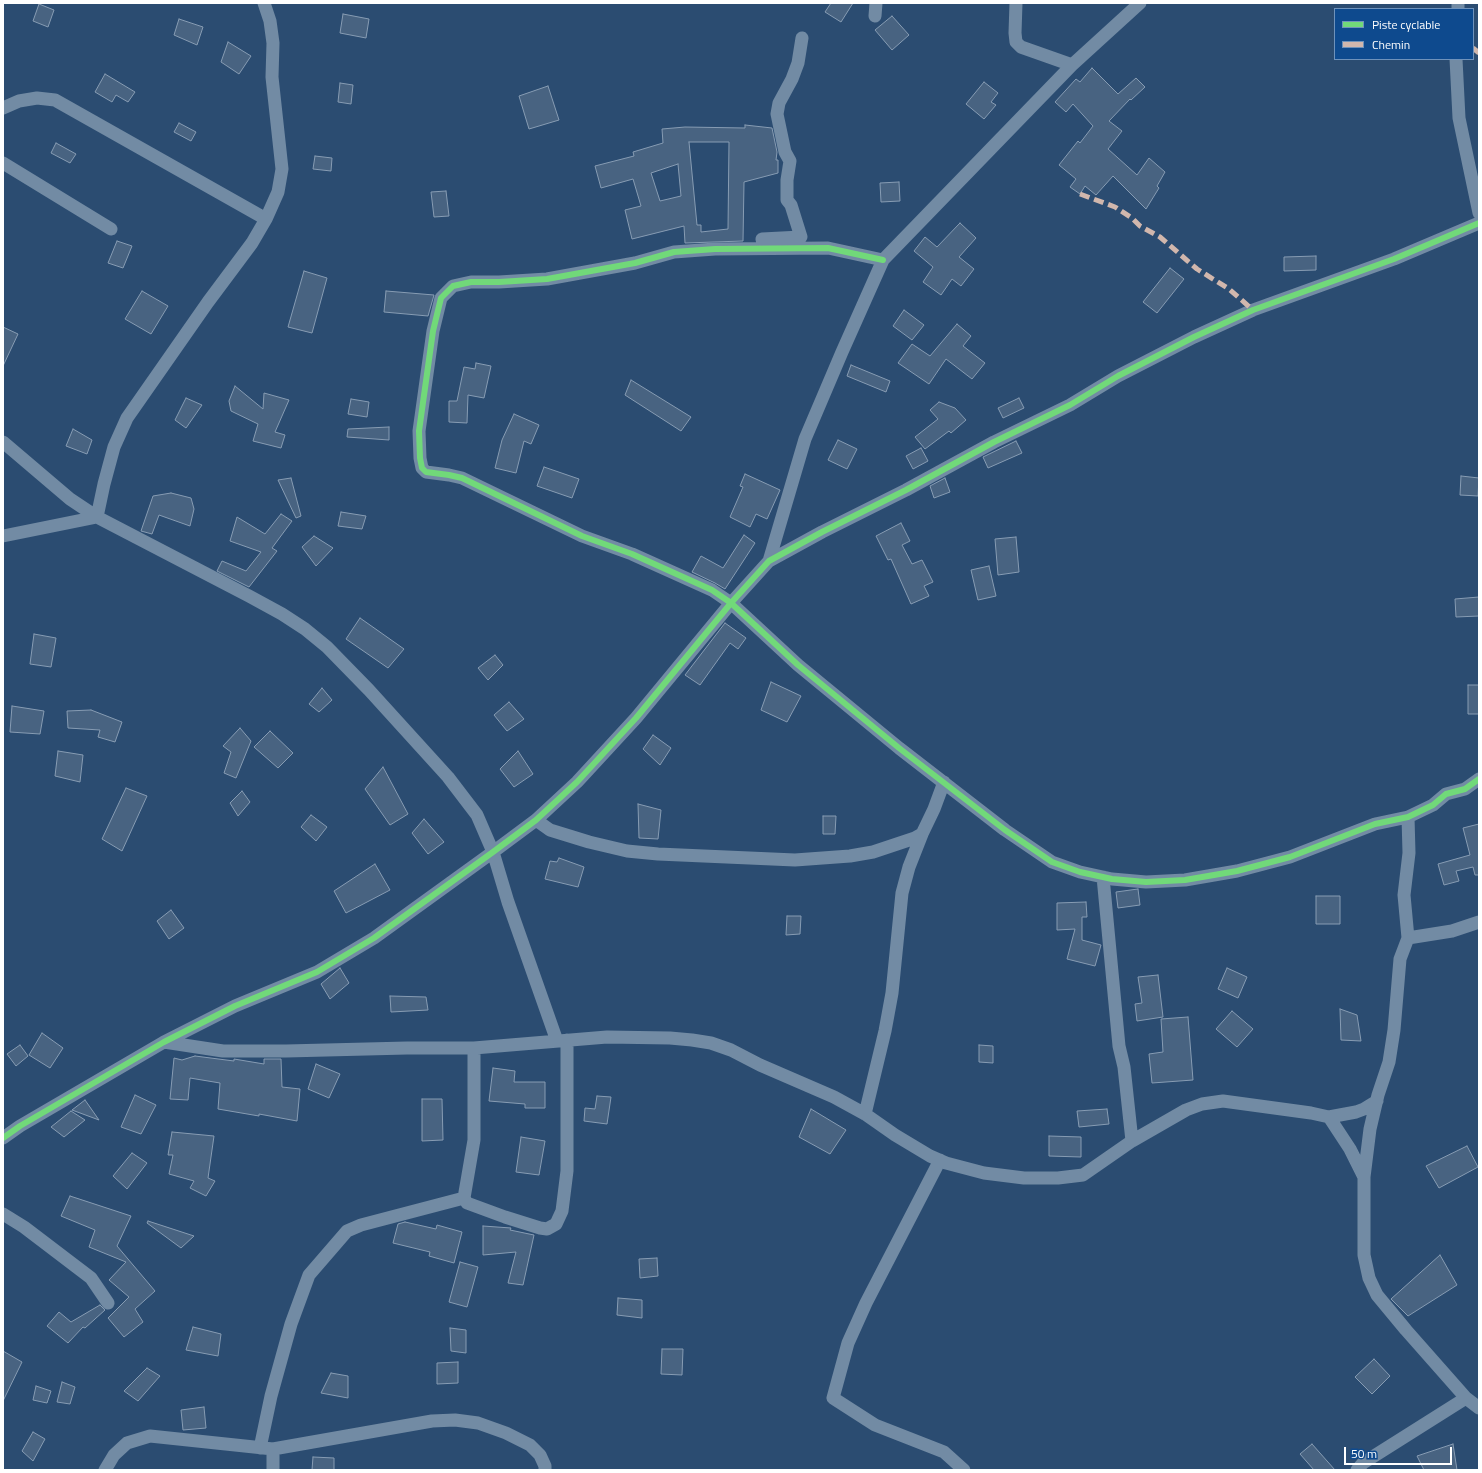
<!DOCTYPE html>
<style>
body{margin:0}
#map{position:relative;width:1482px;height:1473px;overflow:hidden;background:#2b4c71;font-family:"Titillium Web",sans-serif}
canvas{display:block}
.frame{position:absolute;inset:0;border:4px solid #fff;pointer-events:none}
.legend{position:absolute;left:1334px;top:8px;width:140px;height:52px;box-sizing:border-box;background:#0e4a8e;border:1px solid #6e92bb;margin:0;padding:5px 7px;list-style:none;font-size:12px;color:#fff}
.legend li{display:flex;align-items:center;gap:8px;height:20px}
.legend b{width:20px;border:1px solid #6e92bb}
.scale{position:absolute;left:1344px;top:1447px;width:108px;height:18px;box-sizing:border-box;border:2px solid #fff;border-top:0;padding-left:5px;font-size:12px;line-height:14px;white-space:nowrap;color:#fff;-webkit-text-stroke:3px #0e4a8e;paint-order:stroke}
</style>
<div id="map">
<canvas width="1482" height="1473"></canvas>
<div class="frame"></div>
<ul class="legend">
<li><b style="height:5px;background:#71d979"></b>Piste cyclable</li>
<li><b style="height:5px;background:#d1b7ad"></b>Chemin</li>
</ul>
<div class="scale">50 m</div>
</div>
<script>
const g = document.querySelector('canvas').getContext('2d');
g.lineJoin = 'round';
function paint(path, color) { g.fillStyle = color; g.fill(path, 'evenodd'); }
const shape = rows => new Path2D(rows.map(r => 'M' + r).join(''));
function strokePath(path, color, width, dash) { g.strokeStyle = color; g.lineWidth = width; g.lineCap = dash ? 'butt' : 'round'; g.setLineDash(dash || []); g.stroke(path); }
const building = shape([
 [831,3,853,3,841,22,825,12,831,3],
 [39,4,54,10,48,27,33,21,39,4],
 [343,14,369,19,366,38,340,33,343,14],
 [892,16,909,35,892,50,875,30,892,16],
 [179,19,203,27,197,45,174,35,179,19],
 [228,42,251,56,239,74,221,62,228,42],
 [1092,68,1118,94,1136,78,1145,87,1131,100,1130,99,1109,121,1122,131,1108,149,1137,175,1149,158,1165,172,1157,186,1159,188,1146,209,1113,176,1096,195,1085,186,1080,194,1070,187,1076,179,1059,165,1078,141,1080,143,1093,126,1073,104,1066,112,1055,102,1076,79,1080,82,1092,68],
 [105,74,135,92,128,102,116,95,112,102,95,92,105,74],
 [984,82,998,93,991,102,996,105,984,119,966,104,984,82],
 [340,83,353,85,351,104,338,102,340,83],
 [548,86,559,120,529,129,519,96,548,86],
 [179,123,196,132,191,141,174,132,179,123],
 [745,125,772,128,777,152,776,160,778,160,778,173,744,182,743,241,685,243,684,226,632,239,625,210,641,206,633,179,601,188,595,166,634,156,633,152,663,143,662,129,685,127,745,128,745,125],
 [689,142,729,142,728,229,701,232,701,225,697,225,689,142],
 [678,164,681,196,660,201,651,173,678,164],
 [56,143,76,154,70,163,51,153,56,143],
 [315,156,332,158,331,171,313,169,315,156],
 [899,182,900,201,881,202,880,183,899,182],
 [446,191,449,216,434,217,431,192,446,191],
 [960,223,976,238,959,257,974,269,961,286,952,279,941,295,923,282,933,267,914,251,925,237,937,247,960,223],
 [117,241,132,246,123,268,108,263,117,241],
 [1316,256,1316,270,1284,271,1284,257,1316,256],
 [1170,268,1184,279,1157,313,1143,302,1170,268],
 [304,271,327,278,312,333,288,327,304,271],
 [142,291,168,306,151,334,125,319,142,291],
 [386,291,434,295,428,316,384,312,386,291],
 [904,310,924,325,912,340,893,326,904,310],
 [957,324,971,336,963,346,985,363,972,379,946,359,929,384,898,363,912,344,930,356,957,324],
 [3,327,18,334,3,366,3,327],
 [476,363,491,366,484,398,468,395,467,423,449,422,449,401,457,401,464,367,475,369,476,363],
 [851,365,890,381,886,392,847,376,851,365],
 [631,380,691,417,681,431,625,395,631,380],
 [235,386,263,409,264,393,289,400,275,432,285,435,281,448,253,441,258,424,231,411,229,401,235,386],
 [186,398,202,405,186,428,175,420,186,398],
 [1019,398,1024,408,1003,418,998,408,1019,398],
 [351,399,369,402,367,417,348,414,351,399],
 [939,402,955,408,966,420,951,433,949,431,925,449,915,437,938,419,930,410,939,402],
 [514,414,539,425,531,444,524,441,516,473,495,468,502,440,514,414],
 [389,427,389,440,347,437,348,429,389,427],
 [73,429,92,440,87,454,66,446,73,429],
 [838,440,857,449,847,469,828,460,838,440],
 [1016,441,1022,453,988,468,983,457,1016,441],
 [921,448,928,461,913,469,906,456,921,448],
 [544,467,579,479,572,498,537,486,544,467],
 [745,474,780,490,767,519,756,514,750,527,730,517,743,487,740,486,745,474],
 [1461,476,1479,478,1478,496,1460,495,1461,476],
 [291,478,301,516,296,518,278,480,291,478],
 [945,478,950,492,934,498,930,486,945,478],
 [171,493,191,498,194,509,190,526,159,515,152,534,141,531,153,496,171,493],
 [341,512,366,516,362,529,338,526,341,512],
 [281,514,292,521,272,548,277,551,249,587,217,571,222,561,246,571,261,552,230,541,237,517,265,534,281,514],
 [901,523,910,541,902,545,912,564,922,560,933,582,924,586,929,596,911,604,891,559,888,560,876,536,901,523],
 [744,535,755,543,725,589,715,583,692,572,701,556,723,568,744,535],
 [314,536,333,548,316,566,302,547,314,536],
 [1016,537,1019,572,998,575,995,539,1016,537],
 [989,566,996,596,978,600,971,570,989,566],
 [1479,597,1479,616,1456,617,1455,599,1479,597],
 [360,618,404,649,388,668,346,639,360,618],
 [725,623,746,638,738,649,730,643,700,685,685,675,725,623],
 [34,634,56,638,51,667,30,664,34,634],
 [495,655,503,665,488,680,478,668,495,655],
 [771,682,801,696,787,722,761,710,771,682],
 [1468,685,1479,685,1479,714,1468,714,1468,685],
 [322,688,332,700,319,712,309,704,322,688],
 [509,702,524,719,507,731,494,715,509,702],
 [12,706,44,711,40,734,10,732,12,706],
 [91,710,122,722,115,742,98,737,100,730,68,728,67,711,91,710],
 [240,728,251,741,236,778,224,773,231,752,223,746,240,728],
 [270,731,293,753,278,768,254,747,270,731],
 [653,735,671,748,660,765,643,749,653,735],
 [58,751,83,755,80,782,55,776,58,751],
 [518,751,533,774,514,787,500,769,518,751],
 [383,767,408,814,390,825,365,789,383,767],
 [126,788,147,796,122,851,102,839,126,788],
 [242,791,250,802,238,816,230,803,242,791],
 [638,804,661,810,658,839,639,838,638,804],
 [311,815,327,827,316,841,301,827,311,815],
 [823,816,836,816,835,834,823,834,823,816],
 [424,819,444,842,428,854,412,833,424,819],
 [1479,824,1479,875,1475,875,1473,867,1456,871,1459,881,1444,885,1438,864,1470,855,1463,828,1479,824],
 [559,858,584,867,578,887,545,879,550,861,557,862,559,858],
 [375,864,390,890,346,913,334,891,375,864],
 [1138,889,1140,905,1118,908,1116,892,1138,889],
 [1316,896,1340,896,1340,924,1316,924,1316,896],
 [1086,902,1087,917,1082,917,1082,940,1101,945,1095,966,1067,959,1075,929,1057,930,1057,903,1086,902],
 [171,910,184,928,169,939,157,921,171,910],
 [787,916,801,916,800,934,786,935,787,916],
 [340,968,349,983,330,999,321,984,340,968],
 [1227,968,1247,977,1238,998,1218,989,1227,968],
 [1158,975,1163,1017,1137,1021,1135,1004,1142,1003,1138,977,1158,975],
 [390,996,426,997,428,1010,391,1012,390,996],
 [1340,1009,1357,1015,1361,1041,1341,1040,1340,1009],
 [1232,1011,1253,1029,1237,1047,1216,1029,1232,1011],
 [1188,1017,1193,1080,1152,1083,1149,1054,1163,1052,1161,1019,1188,1017],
 [42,1033,63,1048,50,1068,29,1055,42,1033],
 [20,1045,28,1056,16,1066,7,1054,20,1045],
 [979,1045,993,1046,993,1063,979,1062,979,1045],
 [195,1056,234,1061,234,1059,264,1064,264,1059,281,1059,282,1087,300,1089,297,1121,259,1114,259,1116,218,1109,220,1083,190,1078,188,1100,170,1099,174,1058,182,1060,195,1056],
 [316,1064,340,1074,329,1098,308,1089,316,1064],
 [493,1068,515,1071,514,1082,545,1082,545,1108,525,1108,525,1104,489,1101,493,1068],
 [135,1095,156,1105,141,1134,121,1127,135,1095],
 [597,1096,611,1097,607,1124,584,1121,585,1108,595,1109,597,1096],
 [422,1099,442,1099,443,1140,422,1141,422,1099],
 [85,1100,99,1120,72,1110,85,1100],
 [811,1109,846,1130,830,1154,799,1137,811,1109],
 [1107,1109,1109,1124,1079,1127,1077,1111,1107,1109],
 [71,1111,85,1120,64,1137,51,1127,71,1111],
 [172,1132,214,1136,208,1178,215,1181,206,1196,190,1188,194,1181,169,1174,173,1155,168,1155,172,1132],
 [1049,1136,1081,1137,1081,1157,1049,1156,1049,1136],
 [521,1137,545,1141,539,1175,516,1172,521,1137],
 [1467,1146,1478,1167,1439,1188,1426,1166,1467,1146],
 [132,1153,147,1163,127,1189,113,1176,132,1153],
 [70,1196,131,1216,117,1246,155,1291,135,1309,143,1322,124,1337,108,1318,129,1297,109,1280,126,1262,89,1247,95,1230,61,1216,70,1196],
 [148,1221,194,1236,181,1248,147,1223,148,1221],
 [405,1222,436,1229,437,1225,462,1232,454,1263,429,1256,430,1252,393,1243,398,1224,405,1222],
 [483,1226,511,1228,510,1230,534,1235,523,1285,508,1283,516,1252,483,1255,483,1226],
 [1440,1255,1457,1285,1408,1316,1391,1299,1440,1255],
 [657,1258,658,1276,640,1278,639,1259,657,1258],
 [460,1262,478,1267,467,1307,449,1302,460,1262],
 [618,1298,642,1300,642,1318,617,1315,618,1298],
 [100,1305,105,1310,85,1328,83,1327,68,1343,47,1326,59,1312,71,1322,100,1305],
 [193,1327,221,1334,218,1356,186,1350,193,1327],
 [450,1328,466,1330,466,1353,451,1351,450,1328],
 [662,1349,683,1349,682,1375,661,1374,662,1349],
 [3,1351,22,1362,3,1401,3,1351],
 [1374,1359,1390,1376,1372,1394,1355,1377,1374,1359],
 [458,1362,458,1383,437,1384,437,1363,458,1362],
 [147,1368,160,1376,138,1401,124,1391,147,1368],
 [331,1373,348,1376,348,1398,321,1393,331,1373],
 [62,1382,75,1387,70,1404,57,1402,62,1382],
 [36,1386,51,1391,47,1403,33,1400,36,1386],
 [204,1407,206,1428,183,1430,181,1410,204,1407],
 [33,1432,45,1439,33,1461,22,1451,33,1432],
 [1312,1444,1335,1470,1314,1470,1300,1454,1312,1444],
 [1453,1444,1457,1470,1424,1470,1417,1456,1453,1444],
 [313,1457,334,1458,334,1470,312,1470,313,1457]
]);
paint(building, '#486381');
strokePath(building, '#879cb3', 1);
strokePath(shape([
 [1016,3,1015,33,1016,42,1021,47,1072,65],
 [1458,9,1458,3],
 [875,16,876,3],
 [1456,59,1459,118,1479,213],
 [3,108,19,101,37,98,55,100,266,219],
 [3,163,111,229],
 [764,248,762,239,801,237,791,205,787,200,787,180,790,161,785,152,777,114,779,103,792,79,798,63,802,38],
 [883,260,828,248,715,249,674,252,635,263,547,279,499,282,471,282,453,286,441,298,433,331,419,431,420,458,422,468,426,472,449,475,462,478,582,536,632,554,712,590,731,603,798,665,899,748,1005,830,1052,862,1080,872,1112,879,1146,882,1185,880,1237,871,1290,857,1375,824,1408,817,1433,805,1446,794,1465,789,1479,779],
 [3,442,70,499,97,517,249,596,282,614,305,629,327,647,369,690,448,777,477,815,493,852,508,902,557,1041],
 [3,536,97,517,104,484,114,447,127,418,208,302,252,243,266,219,278,192,282,169,272,77,273,43,270,21,264,3],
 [769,561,805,439,842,352,883,260,1072,65,1140,3],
 [1408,817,1409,853,1404,895,1408,938,1400,959,1394,1030,1389,1062,1378,1095,1370,1129,1364,1177,1364,1255,1369,1278,1377,1295,1406,1330,1466,1398,1479,1408],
 [536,820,550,830,589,842,627,851,658,854,795,860,850,856,873,852,915,838,922,834],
 [1103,877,1119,1046,1124,1067,1132,1141],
 [1408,938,1452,931,1479,922],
 [164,1042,223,1051,286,1051,407,1048,474,1048,607,1037,670,1038,692,1040,711,1043,731,1050,760,1065,834,1097,865,1114,895,1135,930,1156,946,1163,984,1173,1024,1178,1058,1178,1083,1175,1132,1141,1186,1110,1202,1104,1223,1101,1311,1113,1329,1117,1356,1112,1364,1109,1377,1101],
 [474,1048,474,1140,464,1198,467,1203,505,1217,540,1228,547,1229,556,1224,562,1211,567,1171,567,1040],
 [865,1114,885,1031,892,993,902,893,909,867,922,834,934,809,944,782],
 [1329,1117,1350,1149,1364,1177],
 [3,1138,20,1126,164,1042,235,1006,317,972,374,938,493,852,536,820,577,782,636,718,731,603,769,561,822,532,906,490,994,442,1070,405,1118,376,1194,337,1253,310,1394,259,1479,223],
 [940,1160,866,1303,848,1343,833,1398,875,1425,944,1452,964,1470],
 [3,1214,24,1227,91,1278,108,1303],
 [260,1448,271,1396,291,1324,309,1275,347,1231,361,1225,464,1198],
 [105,1470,114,1455,127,1443,150,1436,273,1449,432,1421,455,1420,478,1423,506,1433,530,1445,540,1455,545,1466,545,1470],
 [273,1470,273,1449],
 [1357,1470,1363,1463,1466,1398]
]), '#728ba4', 13);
strokePath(shape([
 [1473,48,1479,53],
 [1080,194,1115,207,1132,218,1140,226,1160,237,1197,269,1229,289,1253,310]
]), '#d1b7ad', 5, [10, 5]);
strokePath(shape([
 [883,260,828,248,715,249,674,252,635,263,547,279,499,282,471,282,453,286,441,298,433,331,419,431,420,458,422,468,426,472,449,475,462,478,582,536,632,554,712,590,731,603,798,665,899,748,1005,830,1052,862,1080,872,1112,879,1146,882,1185,880,1237,871,1290,857,1375,824,1408,817,1433,805,1446,794,1465,789,1479,779],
 [3,1138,20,1126,164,1042,235,1006,317,972,374,938,493,852,536,820,577,782,636,718,731,603,769,561,822,532,906,490,994,442,1070,405,1118,376,1194,337,1253,310,1394,259,1479,223]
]), '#71d979', 6);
</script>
